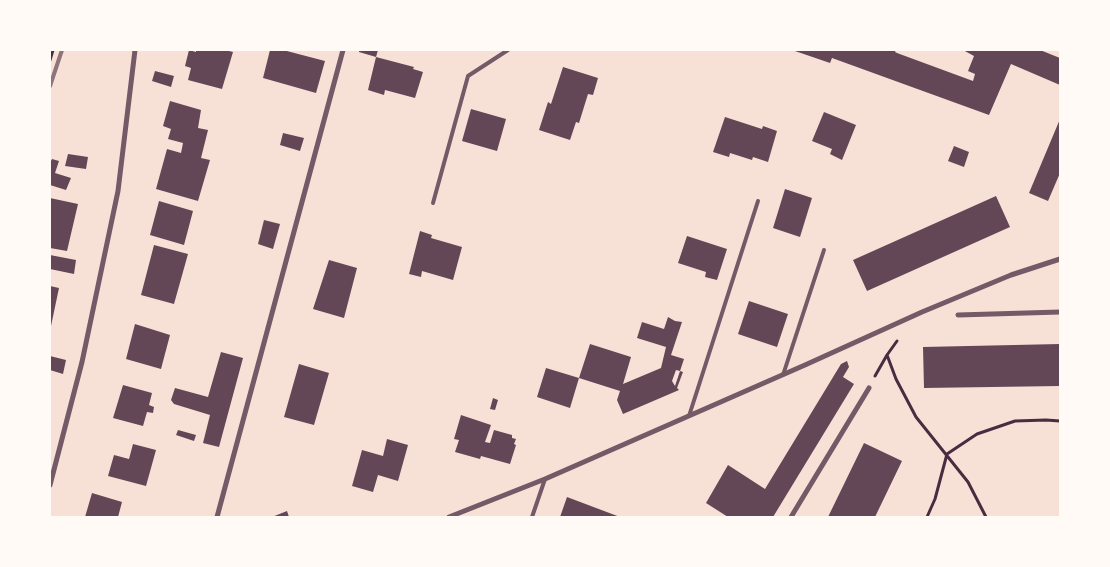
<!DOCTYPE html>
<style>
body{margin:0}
#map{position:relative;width:1110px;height:567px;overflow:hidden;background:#f7e1d7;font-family:Quicksand,sans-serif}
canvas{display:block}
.frame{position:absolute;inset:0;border:51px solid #fffaf5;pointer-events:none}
</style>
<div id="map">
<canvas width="1110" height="567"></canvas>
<div class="frame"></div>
</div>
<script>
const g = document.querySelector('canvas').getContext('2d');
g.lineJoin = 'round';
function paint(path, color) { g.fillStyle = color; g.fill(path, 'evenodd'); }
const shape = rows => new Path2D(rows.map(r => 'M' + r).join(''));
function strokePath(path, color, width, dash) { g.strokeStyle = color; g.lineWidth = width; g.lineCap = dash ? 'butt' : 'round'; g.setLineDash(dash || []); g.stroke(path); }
paint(shape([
 [189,50,196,52,196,50,225,50,233,52,222,89,188,80,191,68,185,66],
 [270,50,283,50,325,61,316,93,263,78],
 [359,50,378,50,376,57,359,52],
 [792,50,896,50,895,52,897,53,973,81,975,74,968,71,974,56,963,50,1040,50,1060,58,1060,85,1011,64,989,115,832,58,830,63],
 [376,57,414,67,413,69,423,72,415,98,385,90,384,95,368,90],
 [563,67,598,78,593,95,588,94,579,123,576,122,570,140,539,130,548,102,551,104],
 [155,71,174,76,171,87,152,81],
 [170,101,201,110,198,128,208,130,201,158,210,160,198,201,156,189,167,149,181,153,183,143,168,139,171,129,163,126],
 [471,109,506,119,497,151,462,141],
 [824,112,856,125,842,160,830,154,832,149,812,141],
 [725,117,762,129,763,126,777,131,768,162,753,157,752,160,730,153,729,157,713,152],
 [1060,119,1060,173,1048,201,1029,193],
 [283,133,304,138,300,151,280,145],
 [954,146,969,152,964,167,948,161],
 [68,154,88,157,86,169,65,166],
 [52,159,59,161,55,173,71,178,66,190,50,185,50,163],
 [785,189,812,198,800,237,773,228],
 [996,196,1010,227,867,291,853,260],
 [50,198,78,204,67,251,50,248],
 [159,201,193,211,184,245,150,235],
 [264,220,280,224,273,249,258,244],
 [420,231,432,235,431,238,462,247,453,280,422,271,421,277,409,274],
 [687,236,727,249,717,280,705,277,706,272,678,263],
 [154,245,188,254,174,304,141,295],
 [50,255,76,260,74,274,50,269],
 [329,260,357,268,344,318,313,309],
 [50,286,59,288,51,326,50,326],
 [749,301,788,314,777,347,738,334],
 [668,317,675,321,682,322,671,355,684,359,680,371,683,372,677,388,679,390,623,414,617,400,620,391,579,378,590,344,631,357,623,384,661,368,666,347,637,338,642,322,664,329],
 [676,370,680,371,675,386,672,381],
 [135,324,170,335,161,369,126,359],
 [1060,344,1060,386,924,388,923,347],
 [221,352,243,358,219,447,203,443,210,415,174,404,171,400,175,388,208,397],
 [50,356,66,360,63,374,50,370],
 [847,361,849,367,843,377,854,384,773,517,728,517,706,503,728,465,765,489,841,364],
 [299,364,329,373,314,425,284,417],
 [546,368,579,378,570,408,537,397],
 [123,385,152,393,149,405,154,407,153,413,147,412,143,426,113,418],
 [493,398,498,400,495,410,490,409],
 [461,415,491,425,485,442,490,443,494,430,512,435,512,438,516,439,514,444,516,445,510,464,481,456,480,459,455,452,459,440,454,439],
 [178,430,196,435,194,441,176,435],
 [387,439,408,445,398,481,378,475,373,492,352,486,362,450,383,456],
 [864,443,902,461,875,517,828,517],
 [133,444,156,450,146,486,108,476,114,455,129,459],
 [92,493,122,502,118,517,85,517],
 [567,497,620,517,560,517],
 [287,511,289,517,272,517]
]), '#644757');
strokePath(shape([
 [50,60,53,50],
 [887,355,896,379,916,417,968,482,986,517],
 [875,376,887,355,897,341],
 [927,517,935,499,947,454,977,434,1015,421,1046,420,1060,421]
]), '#4a2c40', 3);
strokePath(shape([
 [433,203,468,76,508,50],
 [783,375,824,250],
 [689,416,758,201],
 [532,517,545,479]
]), '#755966', 4);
strokePath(shape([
 [958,315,1060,312],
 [50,485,82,362,118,191,135,50],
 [217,517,343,50],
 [449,517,545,479,805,365,922,312,1011,275,1060,259],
 [791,517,869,388]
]), '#755966', 5);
strokePath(shape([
 [50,86,62,50]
]), '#8f747c', 4);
</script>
